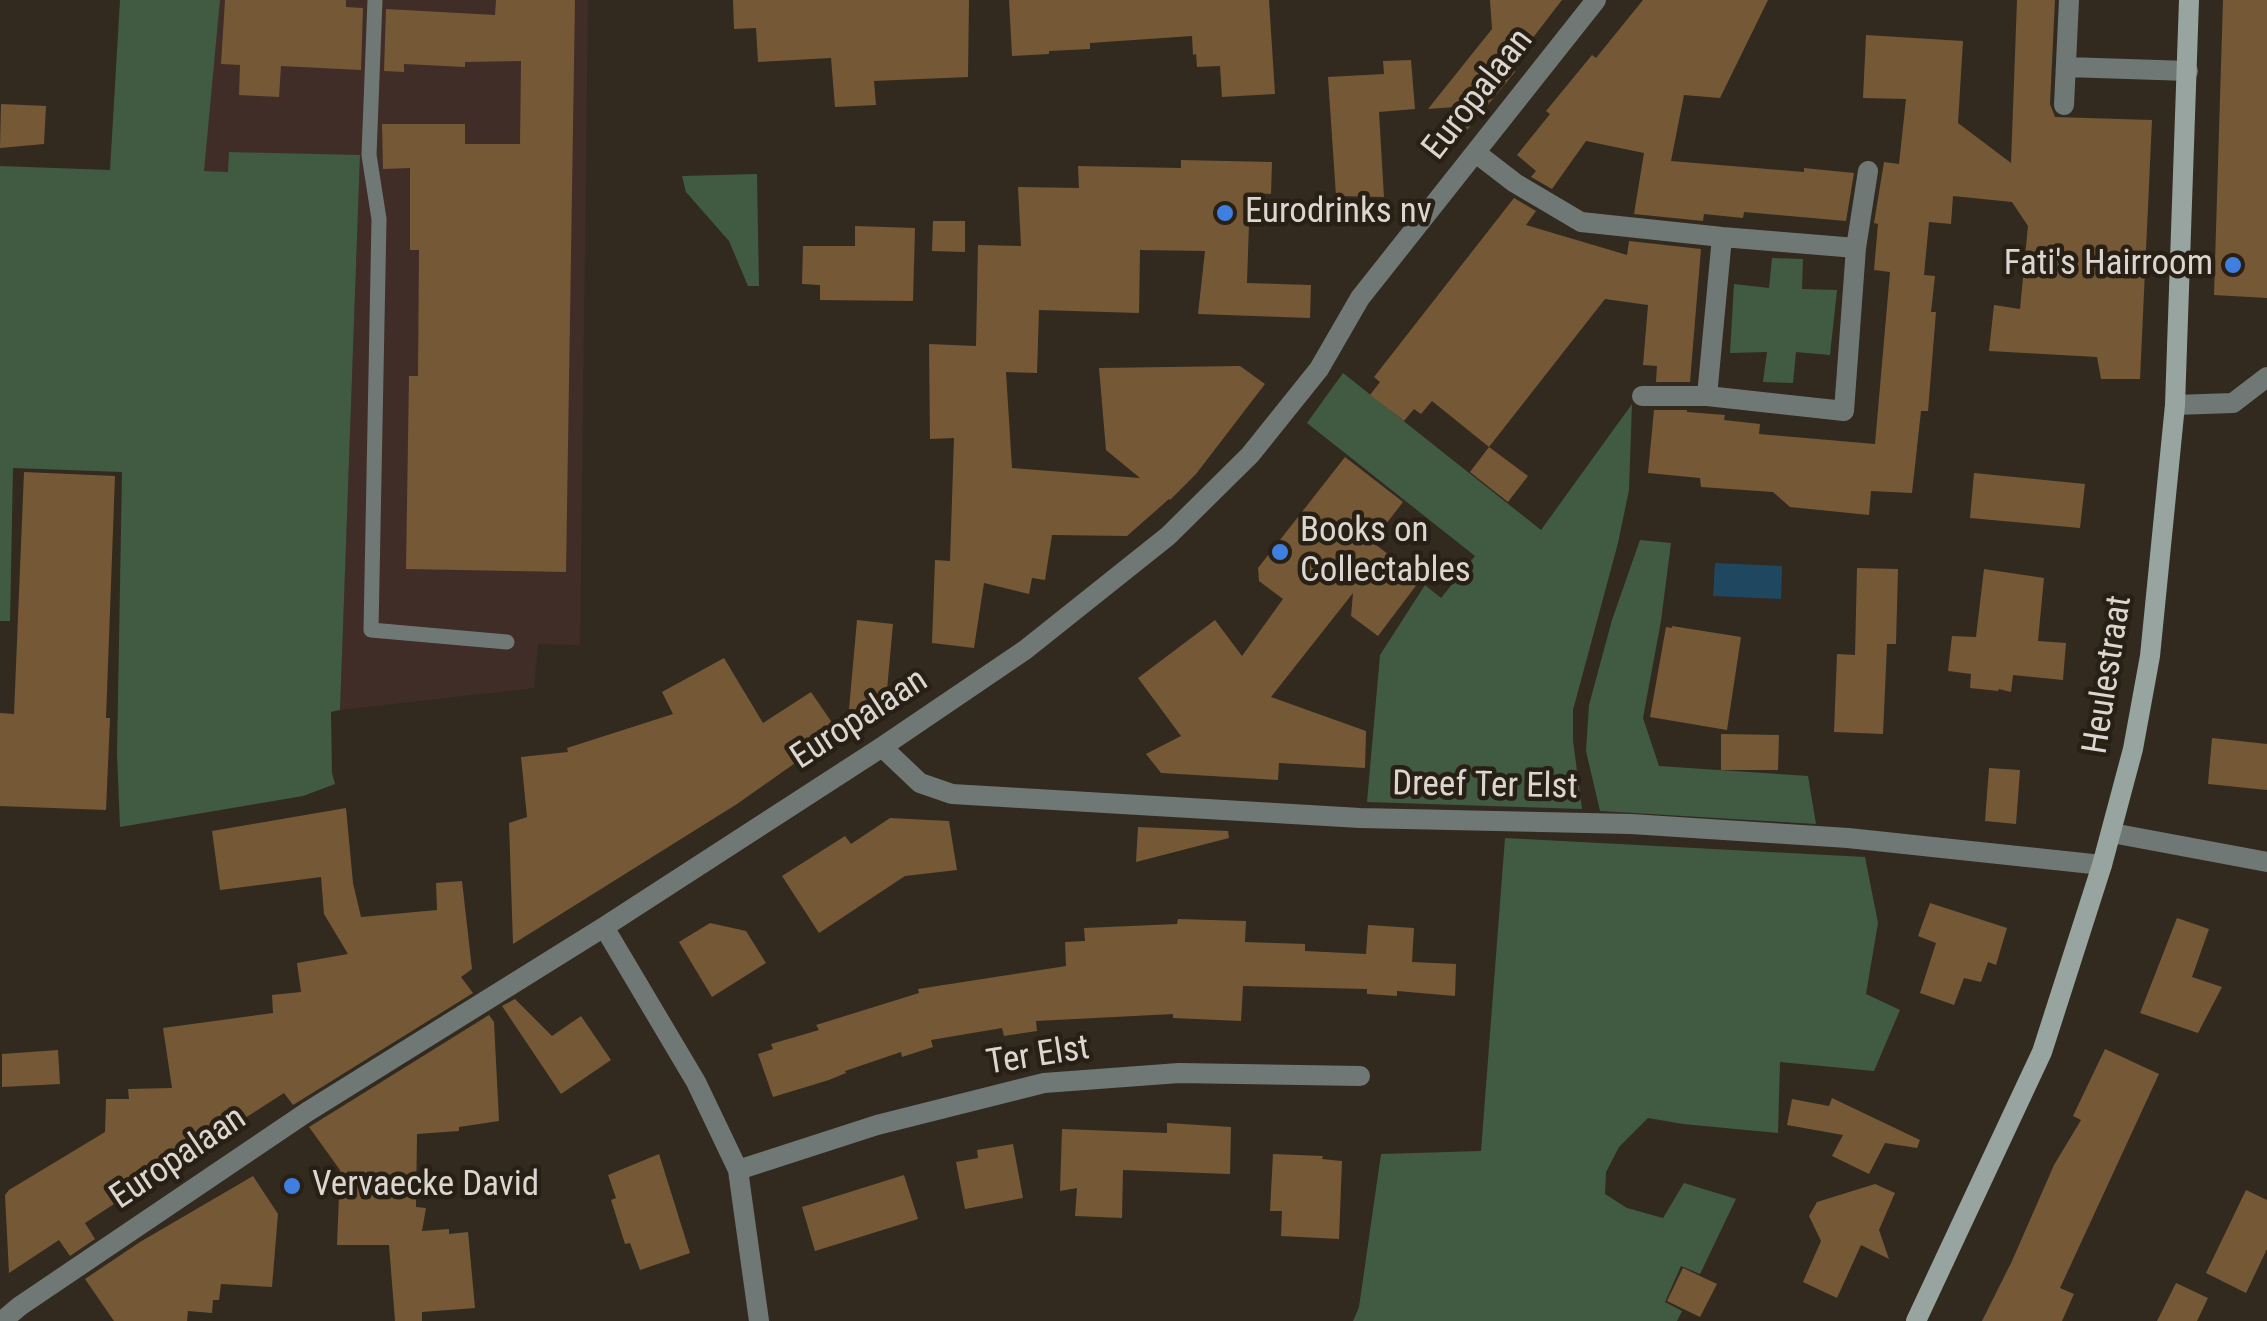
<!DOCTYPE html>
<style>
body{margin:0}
canvas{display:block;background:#32291f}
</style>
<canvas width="2267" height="1321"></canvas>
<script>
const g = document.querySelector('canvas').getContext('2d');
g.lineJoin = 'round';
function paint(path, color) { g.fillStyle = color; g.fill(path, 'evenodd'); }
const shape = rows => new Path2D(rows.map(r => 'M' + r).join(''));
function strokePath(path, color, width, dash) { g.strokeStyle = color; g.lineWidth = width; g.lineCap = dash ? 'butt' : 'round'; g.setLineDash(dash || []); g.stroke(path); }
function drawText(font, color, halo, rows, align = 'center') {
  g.font = font + ' "Roboto Condensed",sans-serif'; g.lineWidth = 9; g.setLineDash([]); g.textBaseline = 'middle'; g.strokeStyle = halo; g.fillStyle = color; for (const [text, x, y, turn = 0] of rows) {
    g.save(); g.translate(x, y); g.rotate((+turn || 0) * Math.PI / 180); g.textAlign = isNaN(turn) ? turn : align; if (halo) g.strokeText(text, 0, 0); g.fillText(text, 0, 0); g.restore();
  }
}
paint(shape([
 [220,0,588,0,580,645,538,644,534,688,340,710,360,156,230,152,228,172,203,171]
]), '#402d28');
paint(shape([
 [120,0,220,0,204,171,228,172,229,152,360,155,340,710,331,712,332,773,335,784,303,796,120,827,117,754,122,472,13,468,10,621,0,621,0,166,110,170],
 [757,174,759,286,748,286,729,241,686,192,682,176],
 [1772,258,1803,259,1802,289,1837,290,1830,355,1796,352,1793,383,1763,382,1767,352,1730,353,1734,284,1769,288],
 [1343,373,1541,530,1632,404,1629,490,1618,543,1573,710,1573,741,1582,809,1367,802,1380,655,1425,585,1441,598,1475,556,1307,423],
 [1640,540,1671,543,1661,621,1643,718,1659,766,1808,776,1816,824,1600,811,1586,751,1589,705,1612,620],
 [1505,838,1865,857,1878,923,1866,994,1900,1010,1874,1071,1780,1062,1778,1133,1683,1124,1648,1118,1619,1147,1606,1172,1605,1194,1627,1208,1663,1218,1684,1183,1736,1199,1700,1274,1681,1266,1665,1302,1682,1311,1677,1321,1353,1321,1359,1307,1381,1154,1481,1151]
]), '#415a42');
paint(shape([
 [1715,563,1782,566,1781,599,1713,596]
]), '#1f4760');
paint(shape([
 [225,0,346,0,346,7,363,8,361,70,281,66,279,97,239,95,240,65,221,64],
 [496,0,575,0,566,572,406,569,409,376,418,376,419,250,410,250,410,168,383,169,382,124,465,124,465,144,520,144,521,61,465,62,465,67,404,64,404,72,384,71,386,9,495,15],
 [733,0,969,0,968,77,874,81,876,105,835,107,831,58,758,62,756,28,734,29],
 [1009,0,1269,0,1275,94,1222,97,1220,66,1197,67,1196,54,1193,55,1192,36,1090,43,1090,49,1049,51,1049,54,1012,56],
 [1490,0,1562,0,1515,61,1515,72,1457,142,1455,107,1428,109,1492,29],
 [1643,0,1768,0,1720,98,1684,95,1671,161,1804,172,1804,168,1854,173,1846,221,1744,212,1743,218,1704,214,1703,221,1634,214,1644,153,1586,141,1552,189,1531,177,1536,171,1517,155,1550,114,1546,111,1592,55,1596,58],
 [2017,0,2055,0,2050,104,2055,117,2152,120,2140,379,2101,379,2097,357,1989,351,1994,305,2020,309,2028,226,2012,202,1953,196,1951,224,1929,222,1924,275,1935,276,1931,312,1936,312,1928,411,1921,411,1912,493,1871,491,1869,515,1790,507,1773,492,1701,487,1700,478,1648,473,1654,410,1687,410,1687,412,1725,415,1724,420,1760,424,1759,434,1875,444,1890,272,1874,270,1878,224,1874,223,1884,162,1899,164,1906,99,1863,98,1866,35,1963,41,1958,123,2011,163],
 [2223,0,2267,0,2267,298,2214,295],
 [1411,60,1415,109,1379,112,1384,197,1336,196,1328,77,1384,74,1383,61],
 [1,104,46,106,44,144,0,148],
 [1181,160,1272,162,1271,194,1250,193,1247,283,1311,285,1310,318,1198,314,1205,251,1140,250,1139,313,1039,310,1037,373,1006,372,1012,468,1140,478,1106,450,1099,368,1240,366,1265,384,1196,474,1170,500,1169,499,1127,536,1052,535,1045,580,1032,578,1029,594,984,583,974,648,932,643,935,560,950,561,954,438,930,439,929,344,976,346,978,245,1021,246,1018,187,1079,188,1078,166,1181,168],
 [1514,198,1536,211,1526,225,1627,255,1629,241,1701,249,1690,382,1656,382,1657,366,1643,365,1648,305,1605,299,1489,447,1528,476,1508,502,1470,472,1489,447,1432,401,1421,414,1414,409,1404,421,1370,395,1380,382,1374,377],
 [933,221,965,221,965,252,932,251],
 [855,226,915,228,913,301,820,300,820,285,802,284,803,246,855,246],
 [1345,457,1403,502,1372,542,1421,579,1378,636,1351,616,1353,593,1271,697,1366,731,1365,768,1279,763,1278,780,1161,773,1146,754,1181,736,1138,678,1215,620,1242,656,1283,599,1259,581,1258,568],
 [24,472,115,476,106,718,110,718,106,810,0,806,0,713,14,714],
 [1974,473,2085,484,2080,528,1970,518],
 [1857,568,1898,569,1896,644,1887,644,1883,734,1834,732,1837,654,1855,655],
 [1984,569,2044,578,2038,641,2066,643,2063,680,2013,675,2011,692,1999,689,1998,691,1970,688,1971,674,1948,671,1952,636,1976,637],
 [857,620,893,624,885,712,849,709],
 [1672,626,1741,637,1727,730,1650,717,1666,627,1672,628],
 [724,658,763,723,811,692,835,727,821,737,825,742,737,804,513,944,509,823,527,817,521,757,568,752,567,748,673,714,662,692],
 [1721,734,1779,735,1778,770,1721,770],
 [2212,738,2267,744,2267,790,2208,784],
 [1989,768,2020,770,2016,824,1985,821],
 [346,808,353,883,361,917,437,910,436,883,462,881,472,969,461,977,473,993,293,1105,284,1093,259,1109,85,1223,95,1239,70,1256,59,1240,9,1273,5,1195,9,1190,105,1132,106,1099,129,1099,128,1089,172,1088,163,1028,273,1013,272,995,301,992,297,963,348,954,324,914,321,877,220,890,212,831],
 [890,818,949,821,957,870,905,876,819,933,782,876,845,836,851,844],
 [1138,827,1228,831,1229,838,1136,862],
 [1930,903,2007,928,1996,965,1988,962,1981,982,1964,978,1954,1005,1920,993,1936,943,1918,936],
 [2177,918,2209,929,2192,977,2222,987,2198,1033,2140,1013],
 [1178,919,1246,921,1245,942,1305,944,1305,951,1366,954,1368,925,1414,928,1412,962,1456,964,1455,996,1397,991,1397,996,1367,994,1367,989,1243,986,1241,1021,1173,1018,1173,1014,1036,1021,1037,1031,1004,1036,1002,1028,931,1040,933,1047,902,1057,901,1052,845,1071,846,1073,829,1080,773,1097,758,1054,773,1049,771,1044,819,1030,816,1025,919,993,918,989,1066,966,1065,942,1085,941,1084,928,1177,924],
 [710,923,746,931,766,963,712,997,679,942],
 [515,999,552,1036,581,1016,611,1060,561,1094,502,1006],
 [489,1015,494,1022,499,1121,459,1127,459,1131,417,1134,416,1207,426,1208,422,1231,449,1229,449,1234,468,1232,475,1308,422,1312,422,1321,395,1321,389,1245,337,1245,340,1170,309,1127],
 [2105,1049,2159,1074,2060,1288,2074,1294,2062,1321,1982,1321,2012,1261,2054,1165,2081,1120,2073,1116],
 [58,1050,60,1084,2,1087,2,1054],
 [1832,1098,1920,1140,1917,1148,1885,1143,1869,1174,1832,1156,1843,1135,1787,1125,1792,1099,1829,1106],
 [1167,1123,1231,1127,1230,1174,1123,1170,1122,1218,1075,1216,1077,1188,1060,1191,1062,1129,1167,1133],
 [1013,1144,1023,1198,965,1209,956,1162,978,1158,977,1150],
 [659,1154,690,1253,640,1270,630,1243,625,1244,611,1200,616,1198,608,1175],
 [1273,1154,1323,1156,1322,1159,1342,1161,1339,1239,1281,1236,1282,1211,1270,1211],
 [904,1175,918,1219,815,1251,802,1207],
 [253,1176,278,1214,272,1287,221,1284,219,1300,213,1300,212,1313,188,1311,187,1321,114,1321,85,1279,140,1242],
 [1875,1184,1895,1193,1879,1230,1889,1259,1861,1245,1837,1298,1803,1282,1821,1241,1809,1216,1817,1202],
 [2246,1190,2267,1200,2267,1249,2246,1293,2206,1273],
 [1683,1268,1717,1284,1700,1317,1667,1301],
 [2176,1283,2208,1298,2197,1321,2157,1321]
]), '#755836');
strokePath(shape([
 [375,0,369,155,379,219,371,630,507,642]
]), '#707876', 15);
strokePath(shape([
 [2067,67,2188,71],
 [2064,105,2069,0],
 [1476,153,1515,183,1581,222,1722,237,1856,248],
 [1642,396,1707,396,1844,411,1856,248,1868,171],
 [1707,396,1722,237],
 [2175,405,2233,403,2267,377],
 [882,747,920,783,952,794,1360,818,1631,824,1848,838,2102,865],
 [2112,833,2267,862],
 [604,927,696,1082,738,1170,759,1321],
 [738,1170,877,1125,1044,1083,1179,1073,1360,1076],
 [2,1321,20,1306,307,1112,604,927,882,747,1025,650,1168,536,1250,455,1319,369,1360,298,1596,0]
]), '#707876', 20);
strokePath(shape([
 [1916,1321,2042,1052,2102,865,2133,749,2150,656,2175,405,2189,0]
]), '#97a4a0', 20);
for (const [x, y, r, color] of [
 [1225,213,10,"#3f7fe0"],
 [2233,265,10,"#3f7fe0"],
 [1280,552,10,"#3f7fe0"],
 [292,1186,10,"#3f7fe0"]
]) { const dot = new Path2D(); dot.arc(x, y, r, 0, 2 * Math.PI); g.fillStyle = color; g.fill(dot); strokePath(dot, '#281f15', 4); }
drawText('35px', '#dcd6d0', '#281f15', [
 ["Europalaan",1479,95,-52],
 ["Heulestraat",2109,675,-81],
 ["Europalaan",860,720,-33],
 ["Dreef Ter Elst",1485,787,1],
 ["Ter Elst",1038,1057,-9],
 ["Europalaan",179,1159,-34]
]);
drawText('35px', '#dcd6d0', '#281f15', [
 ["Eurodrinks nv",1245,213],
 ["Fati's Hairroom",2213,265,"right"],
 ["Books on",1300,532],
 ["Collectables",1300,572],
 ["Vervaecke David",312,1186]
], 'left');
</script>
